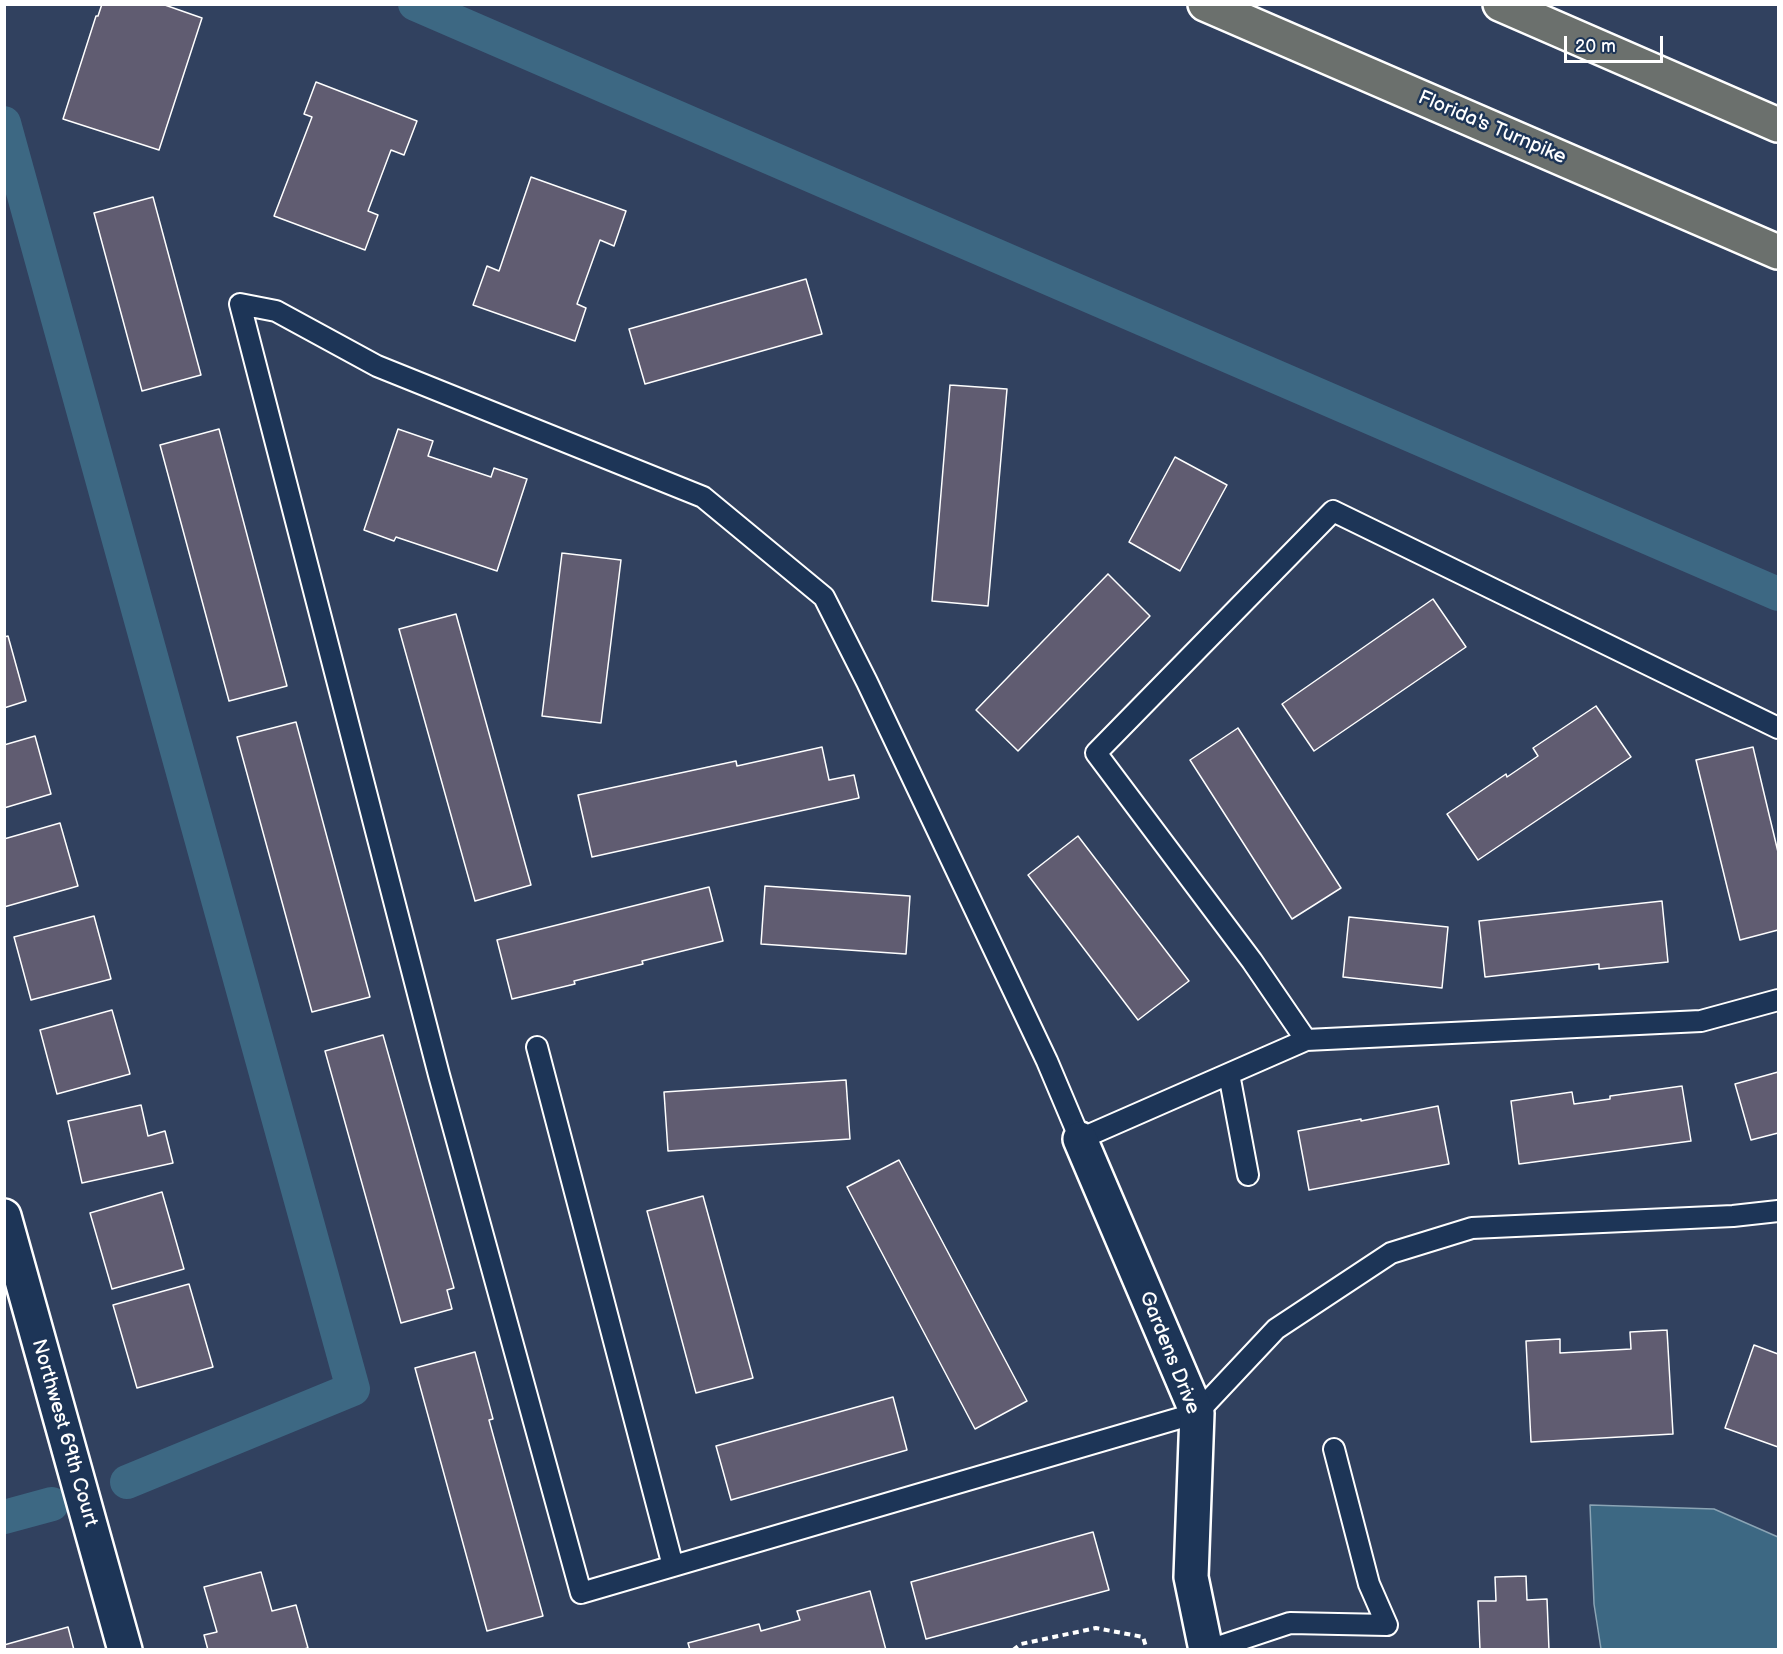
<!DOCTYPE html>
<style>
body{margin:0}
#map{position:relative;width:1783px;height:1654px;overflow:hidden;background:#31415f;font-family:"Balsamiq Sans",sans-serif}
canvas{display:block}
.frame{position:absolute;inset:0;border:6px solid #fff;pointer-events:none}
.scale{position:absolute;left:1564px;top:36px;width:99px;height:27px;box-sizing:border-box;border:3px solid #fff;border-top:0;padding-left:8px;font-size:18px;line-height:21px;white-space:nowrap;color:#fff;-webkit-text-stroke:4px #1d3557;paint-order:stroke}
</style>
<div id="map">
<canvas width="1783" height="1654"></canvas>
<div class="frame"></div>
<div class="scale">20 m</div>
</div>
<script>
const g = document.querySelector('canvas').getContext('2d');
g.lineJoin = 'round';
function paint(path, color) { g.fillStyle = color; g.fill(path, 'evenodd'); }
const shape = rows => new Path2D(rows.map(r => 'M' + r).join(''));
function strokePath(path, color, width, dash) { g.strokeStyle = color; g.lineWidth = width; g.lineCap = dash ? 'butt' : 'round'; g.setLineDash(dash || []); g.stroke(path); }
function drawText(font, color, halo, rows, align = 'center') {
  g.font = font + ' "Balsamiq Sans",sans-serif'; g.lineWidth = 5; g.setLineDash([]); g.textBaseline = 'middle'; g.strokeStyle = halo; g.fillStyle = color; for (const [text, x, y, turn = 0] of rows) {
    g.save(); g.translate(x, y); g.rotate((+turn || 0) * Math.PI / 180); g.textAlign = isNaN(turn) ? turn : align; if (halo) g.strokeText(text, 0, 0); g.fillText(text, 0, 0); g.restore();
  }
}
const water = shape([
 [1590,1505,1714,1509,1778,1537,1778,1649,1601,1649,1594,1604,1590,1505]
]);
paint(water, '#3d6883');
strokePath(water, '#8ba4b5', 1.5);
strokePath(shape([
 [415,4,1778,594],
 [4,123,353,1389,127,1482],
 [4,1517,52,1504]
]), '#3d6883', 34);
const building = shape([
 [102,4,162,4,202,18,159,150,63,119,96,16,98,16,102,4],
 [316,82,417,121,404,155,391,150,368,211,378,215,365,250,274,216,312,117,304,114,316,82],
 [531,177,626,211,614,246,600,240,577,304,586,308,575,341,473,305,487,266,499,271,531,177],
 [153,197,201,375,142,391,94,213,153,197],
 [806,279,822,334,645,384,629,329,806,279],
 [950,385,1007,389,988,606,932,601,950,385],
 [219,429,287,686,229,701,160,445,219,429],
 [398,429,433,441,428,456,491,477,494,468,527,479,497,571,396,537,394,541,364,530,398,429],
 [1175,457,1227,485,1180,571,1129,542,1175,457],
 [562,553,621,560,601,723,542,716,562,553],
 [1108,574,1150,616,1018,751,976,710,1108,574],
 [1433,599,1466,647,1314,751,1282,704,1433,599],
 [456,614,531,885,475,901,399,629,456,614],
 [8,636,26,701,4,708,4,637,8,636],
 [1596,706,1631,757,1478,860,1447,814,1506,774,1507,777,1538,756,1533,748,1596,706],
 [296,722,370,997,312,1012,237,737,296,722],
 [1238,728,1341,888,1292,919,1190,760,1238,728],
 [35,736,51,794,4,808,4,745,35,736],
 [822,747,829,780,854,775,859,798,592,857,578,795,736,761,737,766,822,747],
 [1753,747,1778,852,1778,930,1740,940,1696,760,1753,747],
 [60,823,78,886,4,907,4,839,60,823],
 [1078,836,1189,981,1138,1020,1028,875,1078,836],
 [765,886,910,896,906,954,761,944,765,886],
 [709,887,723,941,642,961,643,964,574,981,575,984,512,999,497,940,709,887],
 [1662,901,1668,962,1599,969,1599,964,1485,977,1479,921,1662,901],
 [94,916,111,979,31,1000,14,937,94,916],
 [1349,917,1448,927,1442,988,1343,977,1349,917],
 [112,1010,130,1074,57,1094,40,1030,112,1010],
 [383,1035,454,1288,447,1290,452,1309,401,1323,325,1051,383,1035],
 [1778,1072,1778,1133,1751,1140,1735,1084,1778,1072],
 [846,1080,850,1139,668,1151,664,1092,846,1080],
 [1682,1086,1691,1141,1519,1164,1511,1101,1572,1092,1574,1104,1610,1099,1610,1096,1682,1086],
 [141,1105,148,1136,165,1131,173,1163,82,1183,68,1121,141,1105],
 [1438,1106,1449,1164,1309,1190,1298,1131,1361,1119,1361,1121,1438,1106],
 [899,1160,1027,1401,975,1429,847,1187,899,1160],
 [162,1192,184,1269,112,1289,90,1213,162,1192],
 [703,1196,753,1378,696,1393,647,1211,703,1196],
 [189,1284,213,1367,137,1388,113,1305,189,1284],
 [1667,1330,1673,1434,1531,1442,1526,1341,1560,1339,1560,1353,1631,1349,1630,1332,1667,1330],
 [1754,1345,1778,1354,1778,1447,1725,1428,1754,1345],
 [475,1352,493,1419,489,1420,543,1616,487,1631,415,1368,475,1352],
 [893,1397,907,1450,731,1500,716,1446,893,1397],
 [1093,1532,1109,1590,926,1639,911,1582,1093,1532],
 [261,1572,272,1611,296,1605,308,1648,300,1650,208,1650,204,1635,217,1632,204,1587,261,1572],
 [1526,1576,1527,1600,1547,1599,1549,1650,1480,1650,1478,1601,1496,1601,1495,1577,1526,1576],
 [870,1591,886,1650,690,1650,688,1643,759,1624,761,1631,800,1620,797,1611,870,1591],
 [68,1627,74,1650,4,1650,4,1645,68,1627]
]);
paint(building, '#605c71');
strokePath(building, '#fff', 1.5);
const lane = shape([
 [1778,728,1333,511,1096,753,1252,961,1306,1040,1701,1021,1778,1000],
 [1306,1040,1080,1139,1047,1061,867,682,824,597,703,497,377,366,276,311,240,304,439,1075,581,1593,1197,1413,1276,1329,1391,1253,1472,1228,1733,1216,1778,1211],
 [537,1047,673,1566],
 [1229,1074,1248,1175],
 [1209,1650,1290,1623,1387,1625,1369,1584,1334,1449]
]);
const street = shape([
 [1080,1139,1197,1413,1191,1577,1206,1650],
 [4,1216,125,1650]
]);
const highway = shape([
 [1205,4,1778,252],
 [1500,4,1778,125]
]);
strokePath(lane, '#fff', 24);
strokePath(street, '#fff', 38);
strokePath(highway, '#fff', 38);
strokePath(shape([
 [1013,1650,1021,1644,1096,1628,1143,1637,1147,1650]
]), '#fff', 4, [6, 4.5]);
strokePath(lane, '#1d3557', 20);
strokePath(street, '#1d3557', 33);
strokePath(highway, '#6b706d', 33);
drawText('20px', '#fff', '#1d3557', [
 ["Florida's Turnpike",1492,128,23],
 ["Gardens Drive",1169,1353,68],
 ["Northwest 69th Court",64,1433,74]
]);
</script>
